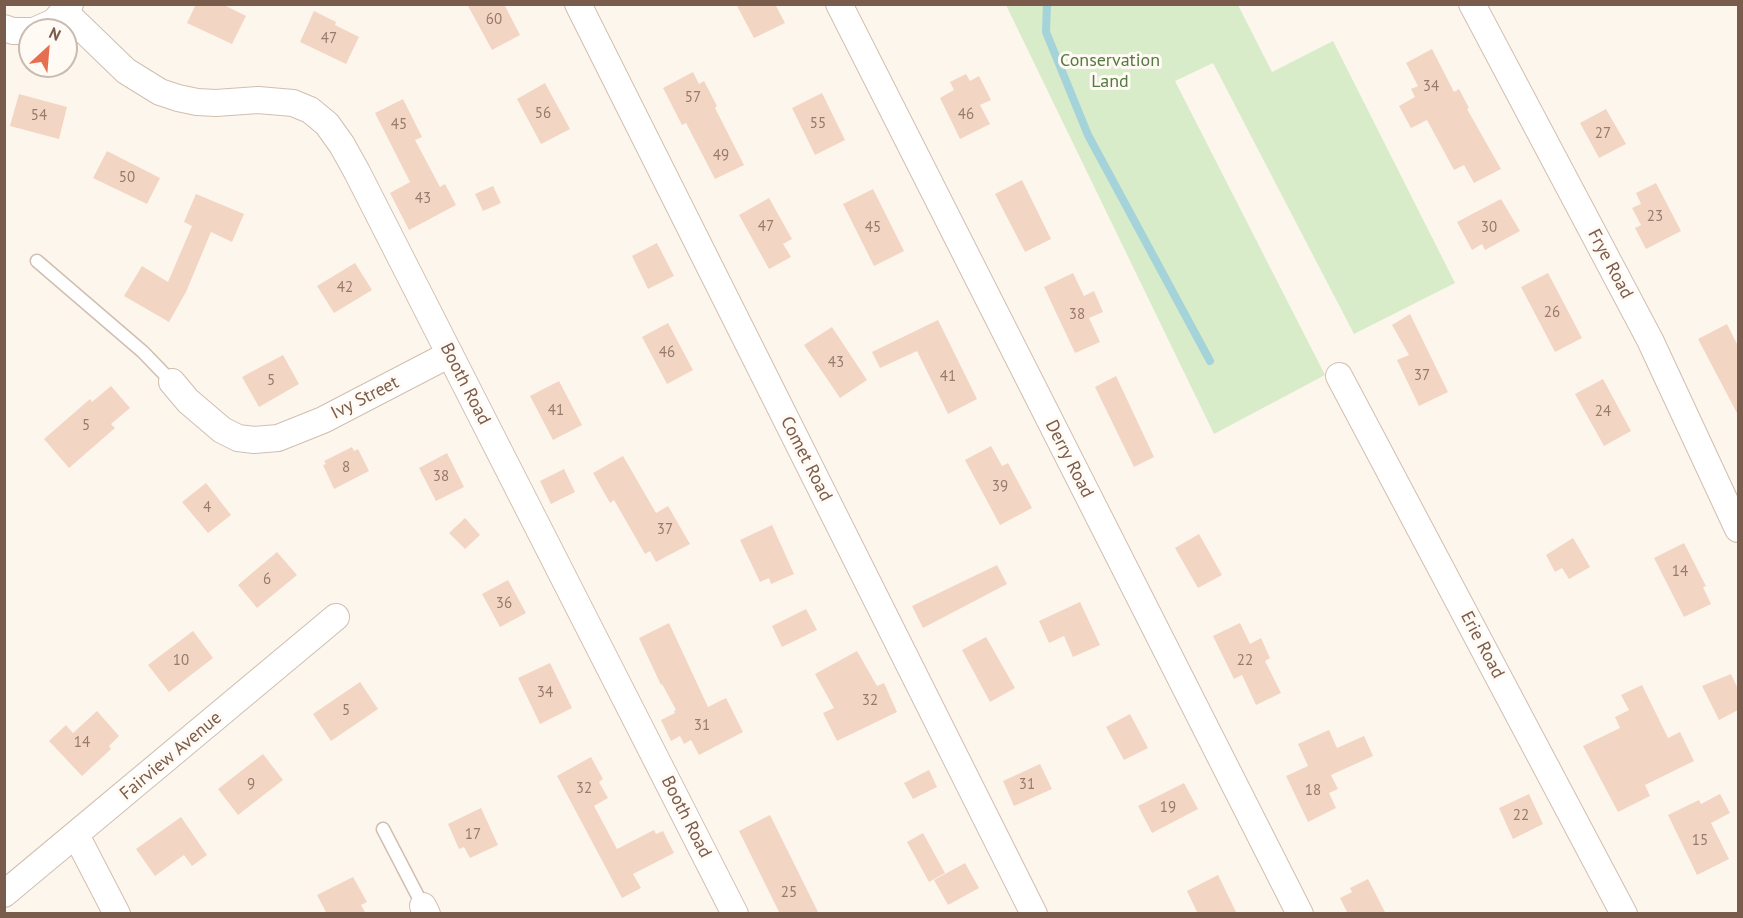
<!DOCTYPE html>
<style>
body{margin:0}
#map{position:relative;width:1743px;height:918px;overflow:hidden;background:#fdf6ec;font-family:"PT Sans",sans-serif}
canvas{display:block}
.frame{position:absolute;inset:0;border:6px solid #7a5c4d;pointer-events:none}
.north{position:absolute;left:18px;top:18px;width:60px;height:60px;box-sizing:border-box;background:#fffaf3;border:2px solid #cabbb1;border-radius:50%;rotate:26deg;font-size:16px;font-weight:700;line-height:24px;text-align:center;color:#7a5c4d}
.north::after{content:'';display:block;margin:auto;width:21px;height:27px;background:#e76f51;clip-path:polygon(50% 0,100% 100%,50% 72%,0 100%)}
</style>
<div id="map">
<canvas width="1743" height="918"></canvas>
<div class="frame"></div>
<div class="north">N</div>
</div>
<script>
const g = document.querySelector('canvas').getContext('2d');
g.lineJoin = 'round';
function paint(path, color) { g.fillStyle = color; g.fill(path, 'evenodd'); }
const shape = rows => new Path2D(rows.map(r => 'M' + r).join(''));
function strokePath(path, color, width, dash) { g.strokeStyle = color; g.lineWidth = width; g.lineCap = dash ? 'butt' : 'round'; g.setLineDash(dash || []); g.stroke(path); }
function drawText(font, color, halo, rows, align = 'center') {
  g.font = font + ' "PT Sans",sans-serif'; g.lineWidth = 6; g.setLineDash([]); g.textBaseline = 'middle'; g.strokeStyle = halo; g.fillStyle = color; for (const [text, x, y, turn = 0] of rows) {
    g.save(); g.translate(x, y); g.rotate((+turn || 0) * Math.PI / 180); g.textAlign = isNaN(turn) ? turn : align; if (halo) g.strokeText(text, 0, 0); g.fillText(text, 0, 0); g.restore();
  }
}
paint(shape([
 [1006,5,1238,5,1272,72,1333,41,1455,283,1354,334,1213,63,1175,81,1325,375,1214,434]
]), '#d8ecc9');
strokePath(shape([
 [1047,4,1046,32,1088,135,1210,361]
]), '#a5d3da', 8);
paint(shape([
 [196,4,222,4,246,16,232,44,187,23],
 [467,4,504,4,520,35,492,50],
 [736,4,775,4,785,23,754,38],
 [314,11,336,22,335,25,359,37,346,64,300,42],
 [1432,49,1454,92,1459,89,1469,108,1467,109,1501,169,1474,183,1464,165,1454,170,1427,120,1411,128,1399,106,1415,97,1411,89,1418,86,1406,63],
 [693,72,699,84,704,81,717,106,715,108,744,165,715,179,686,123,682,125,663,88],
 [966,74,970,81,979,76,991,100,980,105,990,124,960,139,940,98,954,90,950,82],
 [545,83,570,129,541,144,517,99],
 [822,93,845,140,815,155,792,108],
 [19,94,67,107,59,139,10,126],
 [403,99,422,137,415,140,440,187,445,184,456,205,409,230,390,193,410,182,375,113],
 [1606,109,1626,144,1599,158,1580,123],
 [107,151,160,178,147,204,93,178],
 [1022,180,1051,239,1025,252,995,194],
 [1656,183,1681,231,1646,249,1635,228,1641,225,1632,208,1641,204,1636,193],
 [493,186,501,203,483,211,475,194],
 [873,189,904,251,874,266,843,204],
 [196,194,244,214,232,242,211,232,186,292,169,322,124,296,142,266,168,282,192,226,184,222],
 [769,198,792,239,783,244,791,257,769,269,739,215],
 [1501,199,1520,231,1485,250,1482,244,1472,250,1457,222],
 [657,243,674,276,648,289,632,256],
 [355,263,372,290,334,313,317,286],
 [1073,273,1084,296,1094,291,1103,312,1089,318,1100,342,1075,353,1044,287],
 [1548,273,1582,338,1555,352,1521,287],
 [1410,314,1448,392,1419,406,1397,360,1409,355,1392,325],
 [938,320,977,399,948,414,917,351,880,368,872,352],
 [668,323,693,370,667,384,642,337],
 [1727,324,1738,346,1738,415,1698,339],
 [832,327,867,380,840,398,804,345],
 [283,355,299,384,259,407,242,377],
 [1116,376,1154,457,1134,467,1095,387],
 [1603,379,1631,431,1604,446,1575,394],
 [559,381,582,425,553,440,530,396],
 [111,386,130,408,111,424,115,428,69,468,44,439,90,399,92,402],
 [991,446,1002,466,1008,463,1032,508,1000,525,965,460],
 [352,447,354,451,358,449,369,471,334,489,323,465,326,464,324,461],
 [447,453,464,487,436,501,419,468],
 [623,456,656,513,668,506,690,544,656,562,650,551,645,554,614,500,610,503,593,473],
 [564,469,575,492,551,504,540,481],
 [206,483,231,515,208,533,182,502],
 [465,518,480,535,465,549,449,533],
 [772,525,794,574,771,584,769,578,760,582,740,540],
 [1199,534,1222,575,1198,588,1175,548],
 [1573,538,1590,567,1569,579,1562,568,1555,572,1546,555],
 [1684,543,1706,586,1703,587,1711,604,1684,617,1654,558],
 [277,552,297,575,257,608,238,585],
 [997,565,1007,584,923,628,912,606],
 [508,580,526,613,500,627,482,594],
 [1080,602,1100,645,1073,657,1064,636,1049,643,1039,621],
 [806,609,817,630,782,647,772,626],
 [669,623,708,707,726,698,743,732,699,755,691,740,684,744,680,736,671,741,661,720,675,713,674,711,676,710,662,684,661,685,639,638],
 [1240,623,1250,644,1261,638,1270,658,1265,661,1281,693,1256,705,1242,675,1234,679,1213,636],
 [193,631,213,658,169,692,148,665],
 [986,637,1015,688,990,702,962,650],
 [857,651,877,686,884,683,897,712,837,741,823,713,834,708,815,674],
 [550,663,572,708,540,724,518,678],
 [1731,674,1738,689,1738,710,1719,720,1702,686],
 [360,682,378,709,331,741,313,714],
 [1642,685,1668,738,1680,732,1694,761,1645,785,1650,796,1618,812,1583,746,1620,728,1615,717,1629,710,1621,695],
 [97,711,119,736,109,746,111,749,82,776,49,741,66,725,73,733],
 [1130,714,1148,748,1124,760,1106,727],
 [1329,730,1337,748,1364,736,1373,756,1331,775,1338,789,1329,793,1336,808,1308,822,1286,776,1308,766,1298,744],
 [263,754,283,780,238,815,218,789],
 [591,757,603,779,599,782,608,798,594,806,617,849,654,830,656,834,663,831,674,853,633,874,641,888,622,898,557,776],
 [1040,764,1052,789,1014,806,1003,781],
 [929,770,937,787,913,799,904,783],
 [1184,783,1198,809,1152,833,1138,806],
 [1529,794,1543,824,1513,839,1499,808],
 [1720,794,1730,813,1711,823,1729,859,1697,875,1668,815,1699,800,1701,804],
 [481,808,498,845,470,858,464,847,459,849,448,824],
 [770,815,819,914,780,914,739,831],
 [181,817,207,855,192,866,184,855,155,876,136,849],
 [923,833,945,873,929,882,907,842],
 [965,863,979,888,948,905,934,880],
 [1218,875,1237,914,1198,914,1187,891],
 [353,877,367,902,361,905,366,914,327,914,317,895],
 [1368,879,1386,914,1348,914,1340,898,1352,892,1350,888]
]), '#f3d5c3');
const lane = shape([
 [37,261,143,352,172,382],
 [383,829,423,906]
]);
const street = shape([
 [578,4,1034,914],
 [839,4,1300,914],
 [1472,4,1650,340,1738,529],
 [65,12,126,71,160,92,178,98,197,102,216,103,258,100,293,103,310,110,327,124,342,145,357,172,735,914],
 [4,28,13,31,30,31],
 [36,30,54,22,70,4],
 [1339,376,1624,914],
 [172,382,188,401,222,430,238,438,254,440,278,438,323,420,450,354],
 [76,835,117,914],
 [4,894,336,617],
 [423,906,427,914]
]);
strokePath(lane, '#d1beb0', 15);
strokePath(street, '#d1beb0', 28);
strokePath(lane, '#fff', 12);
strokePath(street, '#fff', 26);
drawText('15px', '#987a6a', null, [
 ["60",494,20],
 ["47",329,39],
 ["34",1431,87],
 ["57",693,98],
 ["56",543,114],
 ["46",966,115],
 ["54",39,116],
 ["55",818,124],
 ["45",399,125],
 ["27",1603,134],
 ["49",721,156],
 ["50",127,178],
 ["43",423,199],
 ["23",1655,217],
 ["47",766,227],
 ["45",873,228],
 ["30",1489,228],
 ["42",345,288],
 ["26",1552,313],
 ["38",1077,315],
 ["46",667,353],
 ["43",836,363],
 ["37",1422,376],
 ["41",948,377],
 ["5",271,381],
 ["41",556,411],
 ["24",1603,412],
 ["5",86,426],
 ["8",346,468],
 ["38",441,477],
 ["39",1000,487],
 ["4",207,508],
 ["37",665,530],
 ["14",1680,572],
 ["6",267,580],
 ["36",504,604],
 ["10",181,661],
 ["22",1245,661],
 ["34",545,693],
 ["32",870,701],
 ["5",346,711],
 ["31",702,726],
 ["14",82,743],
 ["9",251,785],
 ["31",1027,785],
 ["32",584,789],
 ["18",1313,791],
 ["19",1168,808],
 ["22",1521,816],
 ["17",473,835],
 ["15",1700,841],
 ["25",789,893]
]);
drawText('18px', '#537a41', '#fffaf3', [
 ["Conservation",1110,61],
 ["Land",1110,82]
]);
drawText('18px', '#7a5c4d', '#fffaf3', [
 ["Frye Road",1610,264,62],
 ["Booth Road",465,384,63],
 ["Ivy Street",365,398,-27],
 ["Comet Road",806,459,63],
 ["Derry Road",1069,459,63],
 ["Erie Road",1482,645,62],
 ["Fairview Avenue",171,756,-40],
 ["Booth Road",686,817,63]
]);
</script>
